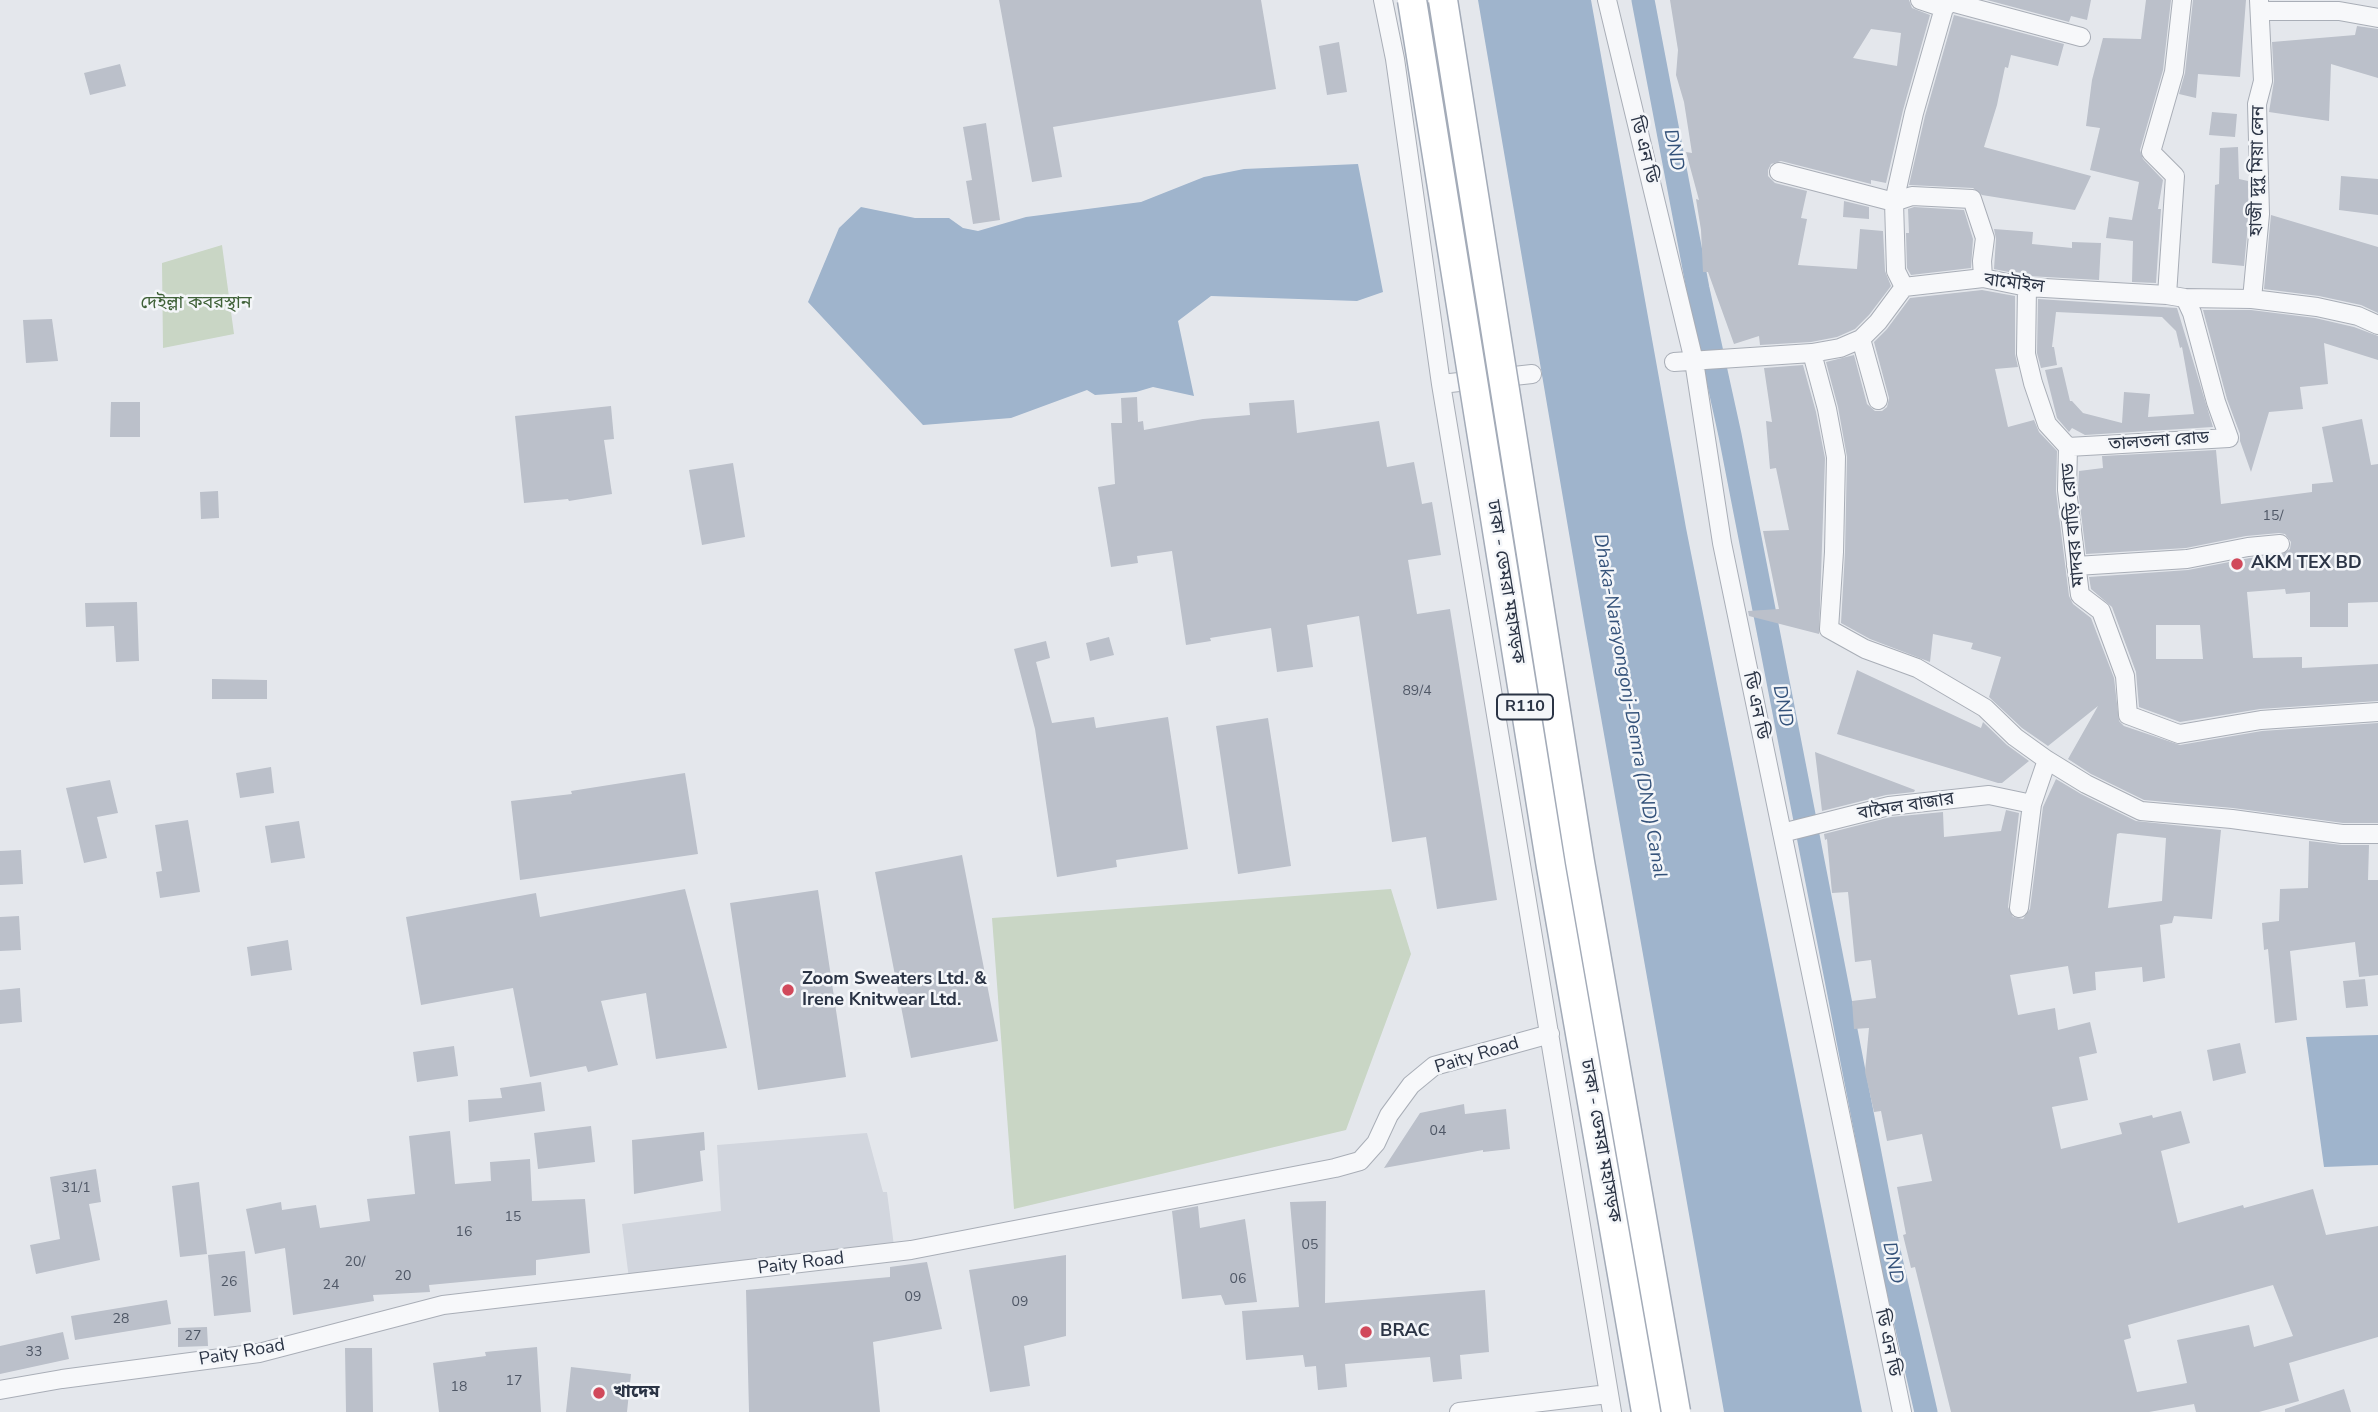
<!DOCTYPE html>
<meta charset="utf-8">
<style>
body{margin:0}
canvas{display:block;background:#e4e7ec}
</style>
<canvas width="2378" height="1412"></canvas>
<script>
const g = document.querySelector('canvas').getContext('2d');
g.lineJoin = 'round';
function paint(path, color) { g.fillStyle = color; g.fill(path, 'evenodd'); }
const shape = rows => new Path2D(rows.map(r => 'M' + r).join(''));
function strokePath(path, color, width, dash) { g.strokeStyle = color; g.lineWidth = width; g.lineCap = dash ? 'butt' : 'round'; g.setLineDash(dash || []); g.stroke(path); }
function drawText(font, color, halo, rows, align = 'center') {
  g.font = font + ' "Nunito Sans","Noto Sans Bengali",sans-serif'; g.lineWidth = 5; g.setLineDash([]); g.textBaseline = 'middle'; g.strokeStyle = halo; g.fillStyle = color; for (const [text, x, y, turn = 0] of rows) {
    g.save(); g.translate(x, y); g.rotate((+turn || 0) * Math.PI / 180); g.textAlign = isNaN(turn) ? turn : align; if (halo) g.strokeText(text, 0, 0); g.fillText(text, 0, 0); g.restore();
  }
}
paint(shape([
 [867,1133,883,1192,887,1192,894,1246,629,1279,622,1224,721,1211,717,1145]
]), '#d2d6de');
paint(shape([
 [222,245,234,334,163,348,162,263],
 [1391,889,1411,954,1346,1130,1014,1209,992,918]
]), '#c9d6c5');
paint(shape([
 [1478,0,1591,0,1686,528,1862,1412,1724,1412,1585,627],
 [1358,164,1383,292,1357,301,1211,296,1178,321,1194,396,1153,387,1136,392,1095,395,1087,390,1011,418,923,425,808,302,839,228,861,207,915,218,949,218,963,228,978,231,1026,217,1141,202,1204,177,1244,169],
 [2378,1035,2378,1165,2324,1167,2306,1037]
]), '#9fb4cc');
strokePath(shape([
 [1643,0,1698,289,1730,435,1888,1246,1926,1412]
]), '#9fb4cc', 23);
paint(shape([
 [999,0,1261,0,1276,89,1053,127,1062,177,1032,182],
 [1670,0,1909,0,1912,8,1930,15,1903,110,1886,183,1871,180,1871,184,1781,161,1771,164,1768,170,1768,176,1775,183,1807,191,1801,218,1807,219,1798,265,1857,269,1860,229,1883,231,1885,271,1891,286,1869,315,1855,329,1837,337,1811,342,1760,345,1759,336,1734,344,1708,272,1703,272,1701,230,1696,199,1699,200,1686,152,1692,153,1684,102,1676,75,1678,50],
 [1871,29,1901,33,1897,66,1853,58],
 [1987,0,2091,0,2087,20,2071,16,2069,22],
 [2146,0,2171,0,2163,70,2140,150,2143,159,2163,180,2158,209,2161,209,2156,283,2132,282,2133,241,2106,238,2109,217,2132,220,2139,182,2090,170,2100,128,2086,126,2092,80,2103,38,2141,39],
 [2193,0,2246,0,2240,77,2198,74,2196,98,2179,94,2185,73],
 [1954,15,2064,44,2058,66,2011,55,2008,68,2005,67,1997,105,1984,147,2091,176,2075,210,1982,195,1973,188,1909,185,1925,116],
 [2357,26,2378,29,2378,78,2331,64,2329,121,2269,112,2274,81,2272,42,2355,35],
 [1339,42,1347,92,1327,95,1319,46],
 [120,64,126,86,90,95,84,73],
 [2212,112,2237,114,2235,137,2209,135],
 [986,123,1000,220,973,224,966,181,972,180,963,127],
 [2238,147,2239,179,2248,181,2249,214,2244,266,2212,263,2215,185,2219,184,2220,148],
 [2341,176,2378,179,2378,215,2339,210],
 [1844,201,1869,207,1869,219,1843,217],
 [1914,207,1964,210,1973,239,1971,268,1911,275,1907,268,1906,233,1909,233,1908,209],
 [2271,215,2378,247,2378,313,2361,305,2319,296,2264,289],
 [1994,229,2033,232,2032,244,2072,248,2072,242,2101,243,2099,280,2028,276,1994,269,1996,239],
 [1982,290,2015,296,2015,354,2018,367,1995,369,2008,427,2034,420,2039,432,2057,451,2056,491,2069,596,2073,604,2091,618,2114,678,2119,721,2124,726,2180,745,2262,731,2378,723,2378,823,2343,823,2233,808,2144,800,2091,774,2068,759,2098,706,2048,746,2022,728,1989,697,2001,657,1971,649,1973,643,1933,634,1930,662,1870,639,1841,623,1845,552,1847,457,1838,407,1826,362,1854,355,1867,404,1875,411,1882,411,1887,407,1889,398,1874,342,1887,329,1910,298],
 [2038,299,2177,308,2213,427,2085,435,2072,428,2069,432,2057,418,2045,370,2062,367,2070,401,2072,401,2083,413,2122,423,2124,392,2150,394,2148,417,2194,414,2182,347,2180,348,2176,331,2162,317,2056,312,2052,347,2054,347,2057,365,2041,368,2037,353],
 [2203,310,2251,310,2315,318,2354,327,2378,336,2378,360,2324,343,2328,384,2300,387,2303,409,2269,412,2251,472,2240,441,2240,434,2227,399],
 [52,319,58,361,26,363,23,320],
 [1803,365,1816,412,1825,458,1819,634,1749,616,1748,611,1779,609,1763,531,1789,530,1776,468,1770,469,1766,421,1772,422,1764,368],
 [1137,397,1138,422,1143,421,1144,430,1203,419,1250,415,1249,403,1294,400,1297,433,1379,421,1387,467,1414,462,1422,504,1432,502,1441,555,1408,560,1417,614,1450,609,1497,900,1437,909,1426,837,1392,842,1359,616,1307,625,1313,667,1277,672,1271,628,1210,638,1211,641,1186,645,1172,551,1137,556,1138,563,1111,567,1098,487,1115,484,1111,423,1122,423,1121,398],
 [111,402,140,402,140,437,110,437],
 [611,406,614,439,604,440,612,494,569,501,568,499,524,503,515,416],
 [2362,419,2371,465,2378,464,2378,602,2348,603,2348,627,2310,627,2310,592,2286,594,2285,589,2247,592,2253,658,2302,657,2302,668,2378,664,2378,701,2260,709,2180,722,2139,707,2136,672,2112,607,2091,589,2089,577,2188,570,2250,558,2281,555,2290,549,2291,542,2285,534,2279,533,2246,536,2186,548,2086,554,2078,489,2079,471,2103,468,2102,456,2216,450,2221,504,2312,492,2312,484,2333,482,2322,427],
 [2156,625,2200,625,2203,659,2156,659],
 [733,463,745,537,702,545,689,470],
 [218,491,219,518,201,519,200,492],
 [137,602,139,661,116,662,114,626,86,627,85,603],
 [1109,637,1114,655,1090,661,1086,643],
 [1046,641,1050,658,1036,662,1052,723,1094,717,1096,728,1168,717,1188,849,1116,860,1117,867,1057,877,1035,729,1014,649],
 [1857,670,1981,728,1983,722,2007,745,2029,761,2002,783,1998,783,1837,734],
 [212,679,267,680,267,699,212,699],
 [1268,718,1291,866,1238,874,1216,726],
 [1815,752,1915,790,1914,792,1886,795,1822,811],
 [271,767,274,793,240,798,236,773],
 [685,773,698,854,520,880,511,801,572,794,571,791],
 [2056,779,2081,794,2136,821,2221,830,2212,919,2174,916,2172,923,2160,925,2165,978,2143,982,2142,967,2095,972,2096,990,2073,994,2068,966,2010,975,2018,1015,2055,1008,2058,1030,2090,1022,2097,1053,2079,1057,2088,1100,2052,1107,2061,1149,2122,1134,2119,1123,2152,1115,2153,1118,2181,1111,2190,1143,2161,1151,2178,1223,2243,1205,2244,1208,2313,1189,2326,1235,2378,1226,2378,1337,2289,1363,2299,1401,2259,1412,2196,1412,2194,1404,2149,1412,1951,1412,1915,1267,1911,1268,1903,1235,1906,1234,1897,1187,1932,1181,1922,1134,1887,1141,1881,1111,1874,1112,1865,1072,1869,1028,1854,1029,1852,1001,1876,998,1871,960,1855,962,1848,892,1832,893,1827,839,1825,840,1824,834,1891,817,1943,812,1944,837,2001,831,2006,810,2019,813,2008,907,2013,917,2023,919,2030,909,2043,807],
 [2120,833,2166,838,2162,901,2108,908,2117,834],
 [2273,1285,2293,1336,2254,1347,2249,1325,2177,1340,2187,1383,2137,1392,2124,1340,2131,1338,2128,1325],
 [110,780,118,813,97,817,107,858,84,863,66,788],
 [188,820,200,892,160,898,156,872,162,871,155,825],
 [299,821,305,858,271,863,265,826],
 [2309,841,2342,845,2369,845,2368,880,2378,880,2378,975,2359,977,2355,942,2290,951,2297,1020,2275,1023,2268,949,2264,950,2262,923,2279,921,2280,889,2308,888],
 [21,850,23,884,0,885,0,851],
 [962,855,998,1041,911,1058,875,872],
 [685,889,727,1048,656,1059,646,993,601,1001,618,1065,588,1072,586,1066,530,1077,513,988,421,1005,406,917,536,893,540,917],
 [818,890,846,1077,758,1090,730,903],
 [19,916,21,950,0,951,0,917],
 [288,940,292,970,251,976,247,947],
 [2365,979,2368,1006,2346,1008,2343,981],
 [20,988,22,1022,0,1024,0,990],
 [2240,1043,2246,1073,2213,1081,2207,1050],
 [454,1046,458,1076,417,1082,413,1052],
 [541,1082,545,1111,469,1122,468,1100,502,1098,500,1088],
 [1464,1104,1465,1114,1506,1109,1510,1149,1483,1152,1483,1150,1384,1168,1420,1113],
 [591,1126,595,1162,538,1169,534,1133],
 [450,1131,455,1184,491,1181,490,1162,530,1159,532,1201,585,1199,590,1253,536,1260,536,1275,429,1285,430,1292,373,1295,374,1301,293,1315,285,1248,255,1254,246,1209,281,1202,282,1210,316,1205,320,1228,370,1221,367,1199,415,1194,409,1136],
 [704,1132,705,1150,700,1151,703,1181,634,1194,632,1140],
 [96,1169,101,1202,89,1204,100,1260,36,1274,30,1245,60,1239,50,1177],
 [199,1182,207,1254,180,1257,172,1186],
 [1326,1201,1325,1303,1485,1290,1489,1352,1460,1355,1462,1379,1433,1382,1430,1357,1345,1364,1347,1387,1318,1390,1316,1366,1305,1367,1303,1355,1246,1360,1242,1311,1299,1307,1290,1202],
 [1198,1206,1200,1228,1245,1219,1257,1302,1225,1305,1221,1295,1182,1299,1172,1211],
 [245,1251,251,1312,214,1316,208,1255],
 [1066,1255,1066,1336,1024,1346,1030,1386,990,1392,969,1270],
 [927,1262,942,1329,873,1342,880,1412,749,1412,746,1290,890,1277,890,1267],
 [167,1300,171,1324,75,1340,71,1316],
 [207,1327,208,1346,178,1347,178,1328],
 [63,1332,69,1359,0,1374,0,1346],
 [537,1347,541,1412,439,1412,433,1363,486,1356,485,1352],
 [345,1348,372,1348,373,1412,346,1412],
 [571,1367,631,1374,627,1412,566,1412],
 [2344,1389,2351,1412,2285,1412,2285,1409]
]), '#bbc0ca');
const minor = shape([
 [1383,0,1395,59,1441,384,1612,1412],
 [1607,0,1694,361,1722,543,1902,1412],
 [1920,0,1944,8,1951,2,2081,37],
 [2260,11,2339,11,2378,18],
 [1779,172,1894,202,1912,196,1972,199,1985,238,1982,261,1983,278],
 [1904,287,1896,271,1894,202,1914,113,1944,8],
 [2027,287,2026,354,2033,383,2047,424,2068,447,2067,490,2080,595,2101,611,2125,676,2128,715,2179,734,2261,720,2378,712],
 [2167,295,2175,176,2151,152,2174,72,2182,0],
 [2252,299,2260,214,2257,104,2263,81,2259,0],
 [1861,339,1878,400],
 [1812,353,1827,409,1836,457,1834,552,1829,629,1865,649,1917,668,1985,708,2015,737,2047,760,2086,784,2141,811,2232,819,2342,834,2378,834],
 [1674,362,1812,353,1840,348,1861,339,1878,322,1904,287,1983,278,2027,287,2167,295,2185,298,2252,299,2317,307,2358,316,2378,325],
 [1441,384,1532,374],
 [2068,447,2229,438,2216,402,2192,313,2185,298],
 [2076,566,2187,559,2248,547,2280,544],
 [1782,833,1889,806,1989,795,2032,804],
 [2019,908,2032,804,2047,760],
 [0,1390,62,1379,259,1353,443,1305,911,1250,1335,1168,1360,1161,1376,1143,1389,1115,1411,1085,1434,1066,1550,1034],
 [1459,1412,1608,1394]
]);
strokePath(minor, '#a9aeb7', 20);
strokePath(minor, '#f7f8fa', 18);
const primaryBridge = shape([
 [1412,0,1551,867,1646,1412],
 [1443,0,1580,862,1676,1412]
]);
strokePath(primaryBridge, '#a3abb8', 31, []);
strokePath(primaryBridge, '#fff', 28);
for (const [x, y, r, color] of [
 [2237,564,7,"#d1495b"],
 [788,990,7,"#d1495b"],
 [1366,1332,7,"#d1495b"],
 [599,1393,7,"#d1495b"]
]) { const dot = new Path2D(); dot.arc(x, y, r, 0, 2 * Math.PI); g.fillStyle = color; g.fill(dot); strokePath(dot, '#f4f6f9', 2.5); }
drawText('14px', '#4f5766', null, [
 ["15/",2273,517],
 ["89/4",1417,692],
 ["04",1438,1132],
 ["31/1",76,1189],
 ["15",513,1218],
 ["16",464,1233],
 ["05",1310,1246],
 ["20/",355,1263],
 ["20",403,1277],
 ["06",1238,1280],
 ["26",229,1283],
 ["24",331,1286],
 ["09",913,1298],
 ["09",1020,1303],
 ["28",121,1320],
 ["27",193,1337],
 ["33",34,1353],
 ["17",514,1382],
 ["18",459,1388]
]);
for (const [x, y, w] of [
 [1525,707,56]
]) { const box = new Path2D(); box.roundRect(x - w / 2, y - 12.5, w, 25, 5); g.fillStyle = '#f4f6f9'; g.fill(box); strokePath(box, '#2b3445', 2); }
drawText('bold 16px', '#2b3445', null, [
 ["R110",1525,707]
]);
drawText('18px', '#2b3445', '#f4f6f9', [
 ["ডি এন ডি",1643,150,76],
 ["হাজী দুদু মিয়া লেন",2258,171,-89],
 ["বামৌইল",2014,284,7],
 ["তালতলা রোড",2159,442,-4],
 ["মাদবর বাড়ি রোড",2074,525,-95],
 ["ঢাকা - ডেমরা মহাসড়ক",1505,582,81],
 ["ডি এন ডি",1755,706,78],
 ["বামৈল বাজার",1906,807,-9],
 ["Paity Road",1477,1056,-17],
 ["ঢাকা - ডেমরা মহাসড়ক",1600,1141,80],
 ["Paity Road",801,1264,-7],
 ["ডি এন ডি",1887,1343,78],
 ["Paity Road",242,1353,-10]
]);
drawText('18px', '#3f6138', '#f4f6f9', [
 ["দেইল্লা কবরস্থান",196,304]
]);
drawText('bold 18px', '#2b3445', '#f4f6f9', [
 ["AKM TEX BD",2251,564],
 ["Zoom Sweaters Ltd. &",802,980],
 ["Irene Knitwear Ltd.",802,1001],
 ["BRAC",1380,1332],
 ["খাদেম",613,1393]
], 'left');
drawText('italic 19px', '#34527a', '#f4f6f9', [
 ["DND",1673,150,79],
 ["Dhaka-Narayongonj-Demra (DND) Canal",1629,706,80],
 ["DND",1782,706,79],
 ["DND",1892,1263,78]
]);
</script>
